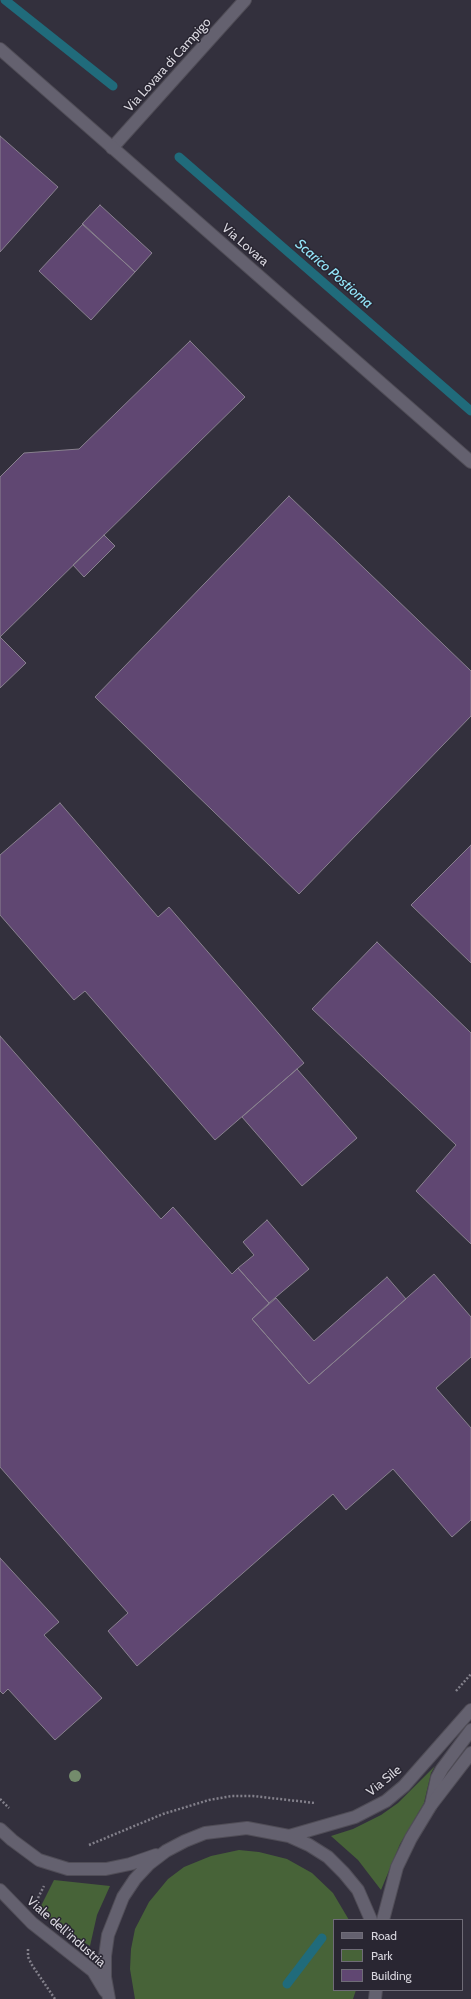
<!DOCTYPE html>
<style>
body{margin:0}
#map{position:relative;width:471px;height:1999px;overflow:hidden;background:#33303d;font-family:Cabin,sans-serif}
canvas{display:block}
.legend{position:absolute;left:333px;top:1919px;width:130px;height:72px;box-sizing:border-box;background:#292632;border:1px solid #6f6c77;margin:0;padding:5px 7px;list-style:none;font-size:12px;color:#d8d6de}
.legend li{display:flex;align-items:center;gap:8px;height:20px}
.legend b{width:20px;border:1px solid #6f6c77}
</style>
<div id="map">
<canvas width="471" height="1999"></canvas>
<ul class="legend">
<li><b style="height:5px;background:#64616f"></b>Road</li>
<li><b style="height:11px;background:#476338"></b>Park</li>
<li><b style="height:11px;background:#604772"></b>Building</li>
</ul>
</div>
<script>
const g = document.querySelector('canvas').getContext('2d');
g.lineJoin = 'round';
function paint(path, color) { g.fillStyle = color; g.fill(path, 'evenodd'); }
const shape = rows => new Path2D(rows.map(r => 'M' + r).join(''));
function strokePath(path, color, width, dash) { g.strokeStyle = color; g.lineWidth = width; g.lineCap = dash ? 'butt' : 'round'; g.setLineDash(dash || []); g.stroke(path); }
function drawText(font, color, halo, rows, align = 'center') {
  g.font = font + ' Cabin,sans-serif'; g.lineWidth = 3; g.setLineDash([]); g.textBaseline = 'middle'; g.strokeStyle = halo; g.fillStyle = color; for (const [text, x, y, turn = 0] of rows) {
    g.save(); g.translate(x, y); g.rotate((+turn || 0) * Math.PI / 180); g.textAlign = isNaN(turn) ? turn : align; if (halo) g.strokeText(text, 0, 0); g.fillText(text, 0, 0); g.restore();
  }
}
paint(shape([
 [435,1766,431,1773,424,1803,400,1844,381,1890,358,1860,331,1836,353,1829,381,1815,398,1803],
 [239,1850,259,1852,287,1859,312,1873,333,1893,349,1920,334,1920,334,1990,356,1990,353,1999,135,1999,130,1969,131,1949,135,1929,149,1902,168,1879,184,1867,211,1856],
 [54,1880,110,1886,97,1915,90,1946,56,1925,39,1910]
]), '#476338');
strokePath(shape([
 [5,0,113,86],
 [179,157,471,411],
 [287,1984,322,1938]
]), '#206b7b', 9);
const building = shape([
 [0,136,58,187,0,252,0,136],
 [100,205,152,253,135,272,82,224,100,205],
 [83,224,135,272,91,320,39,271,83,224],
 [190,341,245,397,0,637,0,477,24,453,79,449,190,341],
 [289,496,471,671,471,716,299,894,95,697,289,496],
 [104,535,115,546,84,577,73,565,104,535],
 [0,637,26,663,0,688,0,637],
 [60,803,158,917,169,907,304,1063,215,1140,85,991,74,1000,0,915,0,855,60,803],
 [471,845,471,963,411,905,471,845],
 [377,942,471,1033,471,1244,416,1191,456,1145,312,1009,377,942],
 [0,1036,161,1219,173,1207,232,1274,238,1268,269,1303,252,1319,309,1384,434,1274,471,1317,471,1357,436,1388,471,1428,471,1520,452,1537,393,1469,346,1510,333,1494,137,1666,108,1631,128,1613,0,1467,0,1036],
 [297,1069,357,1138,302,1186,242,1117,297,1069],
 [267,1220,309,1269,269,1303,238,1268,254,1255,243,1242,267,1220],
 [387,1277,406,1299,309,1384,252,1319,276,1298,314,1341,387,1277],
 [0,1558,59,1622,44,1635,102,1698,55,1740,8,1689,3,1694,0,1691,0,1558]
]);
paint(building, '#604772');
strokePath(building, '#89818f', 1);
const lane = shape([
 [431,1805,437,1778,442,1769,471,1730]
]);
const street = shape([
 [112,148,245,0]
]);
const secondary = shape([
 [0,49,471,462],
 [0,1829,12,1840,39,1860,68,1869,106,1869,130,1864,156,1855],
 [289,1836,355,1817,386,1801,404,1786,471,1710],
 [0,1890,32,1923,93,1971,105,1991],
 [383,1920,397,1867,411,1838,431,1805,471,1753],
 [109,1999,105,1977,105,1956,108,1935,123,1897,135,1879,149,1864,166,1851,185,1841,205,1833,247,1828,289,1836,309,1845,328,1857,344,1873,358,1890,371,1920],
 [375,1999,376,1990]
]);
strokePath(lane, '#504d57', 14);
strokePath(street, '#504d57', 14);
strokePath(secondary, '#504d57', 14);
strokePath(shape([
 [456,1691,471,1674],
 [0,1799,9,1808],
 [89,1845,163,1814,209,1800,232,1796,253,1796,315,1803],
 [38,1898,44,1886],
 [28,1949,28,1957,32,1965,55,1999]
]), '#83808b', 2.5, [2, 2]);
strokePath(lane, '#64616f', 12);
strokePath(street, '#64616f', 12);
strokePath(secondary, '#64616f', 12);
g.fillStyle = '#748c6c';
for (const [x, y] of [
 [75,1776]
]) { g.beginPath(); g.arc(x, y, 6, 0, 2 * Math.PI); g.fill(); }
drawText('13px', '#d8d6de', '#292632', [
 ["Via Lovara di Campigo",168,65,-48],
 ["Via Lovara",245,245,41],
 ["Via Sile",384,1781,-39],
 ["Viale dell'industria",66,1932,41]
]);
drawText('italic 14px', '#93e5f9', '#292632', [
 ["Scarico Postioma",334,274,41]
]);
</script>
